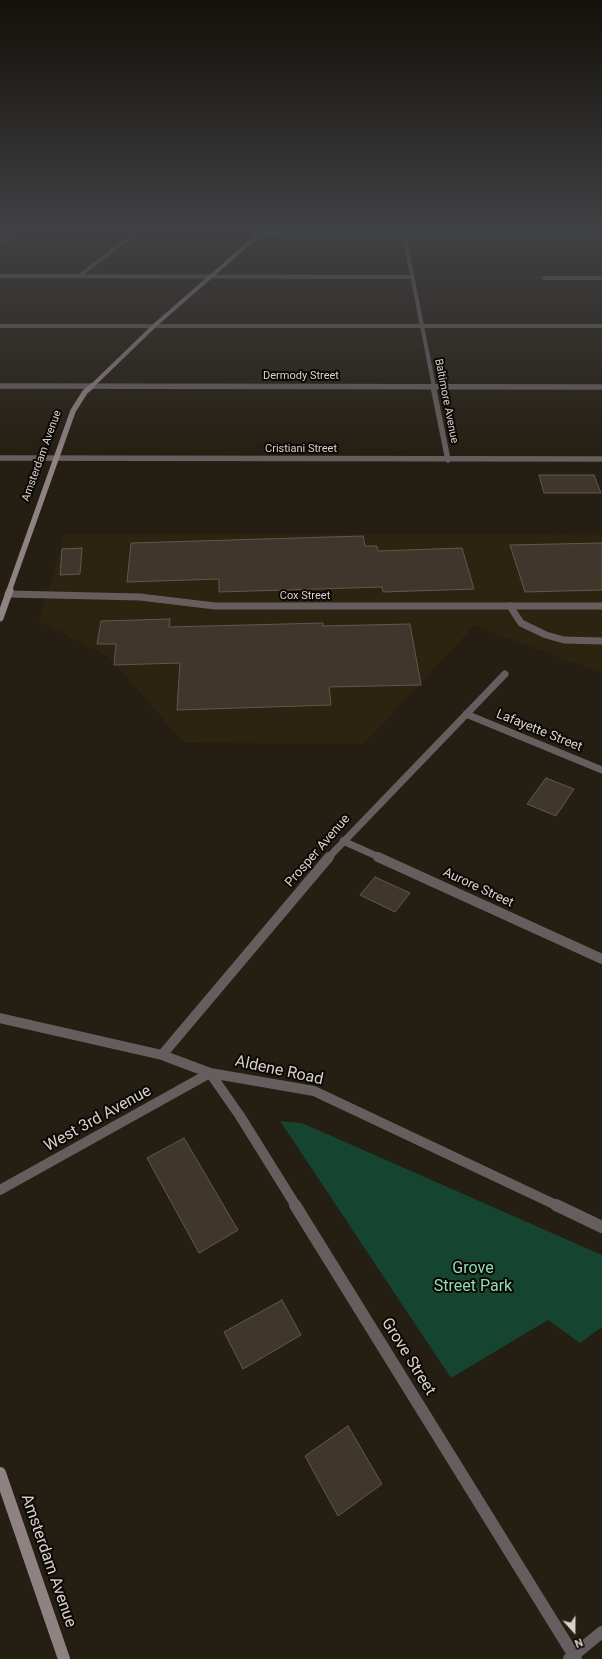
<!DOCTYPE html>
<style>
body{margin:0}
#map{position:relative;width:602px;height:1659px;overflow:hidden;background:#251e12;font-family:Roboto,sans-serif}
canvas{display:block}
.north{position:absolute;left:554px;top:1611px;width:40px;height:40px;-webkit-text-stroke:3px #0c0805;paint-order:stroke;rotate:159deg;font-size:11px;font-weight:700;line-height:16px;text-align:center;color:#d7d2cb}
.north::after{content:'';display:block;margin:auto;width:14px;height:18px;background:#d7d2cb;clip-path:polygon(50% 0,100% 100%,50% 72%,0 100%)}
</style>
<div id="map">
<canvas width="602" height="1659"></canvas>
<div class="north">N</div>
</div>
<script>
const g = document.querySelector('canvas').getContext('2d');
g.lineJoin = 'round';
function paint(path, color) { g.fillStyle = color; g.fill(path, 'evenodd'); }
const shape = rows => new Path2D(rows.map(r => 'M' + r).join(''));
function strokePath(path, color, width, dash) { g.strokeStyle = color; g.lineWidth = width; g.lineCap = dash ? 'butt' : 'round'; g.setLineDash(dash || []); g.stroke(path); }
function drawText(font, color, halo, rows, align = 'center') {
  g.font = font + ' Roboto,sans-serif'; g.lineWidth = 4; g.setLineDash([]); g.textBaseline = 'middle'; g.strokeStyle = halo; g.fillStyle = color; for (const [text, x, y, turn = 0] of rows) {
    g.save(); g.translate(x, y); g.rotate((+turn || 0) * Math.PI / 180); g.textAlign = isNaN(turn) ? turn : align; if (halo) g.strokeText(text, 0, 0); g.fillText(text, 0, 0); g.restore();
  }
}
paint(shape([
 [463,229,602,229,602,234,465,234],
 [65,533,602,535,602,673,474,626,364,744,184,743,108,656,39,621]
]), '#2d2311');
paint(shape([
 [280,1121,302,1123,602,1255,602,1327,580,1343,548,1320,451,1378]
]), '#154430');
const building = shape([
 [539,475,594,475,601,493,544,493,539,475],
 [363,536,365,546,377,546,378,551,462,548,474,589,383,592,382,587,219,592,219,579,127,582,131,543,363,536],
 [602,543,602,590,525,592,510,545,602,543],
 [82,548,80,574,60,575,62,549,82,548],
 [170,619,169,627,323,623,323,626,410,624,421,685,329,687,331,705,177,710,180,663,114,665,116,644,97,644,101,621,170,619],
 [546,778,574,789,556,816,527,804,546,778],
 [375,877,410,893,395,912,360,895,375,877],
 [184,1138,238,1230,199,1253,147,1158,184,1138],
 [282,1300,301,1335,243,1369,224,1332,282,1300],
 [348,1426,382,1484,338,1516,305,1456,348,1426]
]);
paint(building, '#3f372b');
strokePath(building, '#61584b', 1);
strokePath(shape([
 [472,229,474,236]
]), '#665e5e', 4);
strokePath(shape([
 [510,606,521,623,546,635,564,640,602,641]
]), '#665e5e', 7);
strokePath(shape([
 [403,229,434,387],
 [257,233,300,236,602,236],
 [0,242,24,229],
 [0,276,413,277],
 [79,276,141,229],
 [544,278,602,278],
 [0,326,602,326],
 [0,386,315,387]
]), '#665e5e', 4);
strokePath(shape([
 [0,386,602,387],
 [433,386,448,460],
 [0,458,602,459]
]), '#665e5e', 5.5);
strokePath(shape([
 [8,594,140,597,215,606,602,606],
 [466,714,602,770],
 [343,841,381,858],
 [328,858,505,674]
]), '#665e5e', 7);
strokePath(shape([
 [378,857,602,959],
 [0,1018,162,1055,210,1073,314,1091,558,1206],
 [162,1055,329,857],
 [0,1190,210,1073,240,1116,296,1206]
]), '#665e5e', 10);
strokePath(shape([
 [295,1205,576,1659],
 [556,1205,602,1227],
 [569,1659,602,1632]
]), '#665e5e', 12);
strokePath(shape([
 [91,387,154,326,256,237,257,233,253,229]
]), '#8f8283', 4);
strokePath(shape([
 [9,591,73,411,85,392,92,386]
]), '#8f8283', 5.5);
strokePath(shape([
 [0,618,10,590]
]), '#8f8283', 7);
strokePath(shape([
 [0,1473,64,1659]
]), '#8f8283', 12);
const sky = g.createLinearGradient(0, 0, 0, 461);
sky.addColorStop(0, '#14100a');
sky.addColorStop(0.5, '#404144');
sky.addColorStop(1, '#40414400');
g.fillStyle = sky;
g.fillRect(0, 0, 602, 461);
drawText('11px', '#d7d2cb', '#0c0805', [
 ["Dermody Street",301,376],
 ["Baltimore Avenue",446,401,79],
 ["Cristiani Street",301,449],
 ["Amsterdam Avenue",42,456,-70],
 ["Cox Street",305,596]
]);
drawText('13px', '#d7d2cb', '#0c0805', [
 ["Lafayette Street",539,731,22],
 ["Prosper Avenue",318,851,-49],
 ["Aurore Street",478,888,25]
]);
drawText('16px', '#d7d2cb', '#0c0805', [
 ["Aldene Road",279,1071,12],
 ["West 3rd Avenue",98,1119,-29],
 ["Grove Street",408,1357,58],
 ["Amsterdam Avenue",48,1561,71]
]);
drawText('16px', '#8eddb6', '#0c0805', [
 ["Grove",473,1269],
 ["Street Park",473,1287]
]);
</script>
